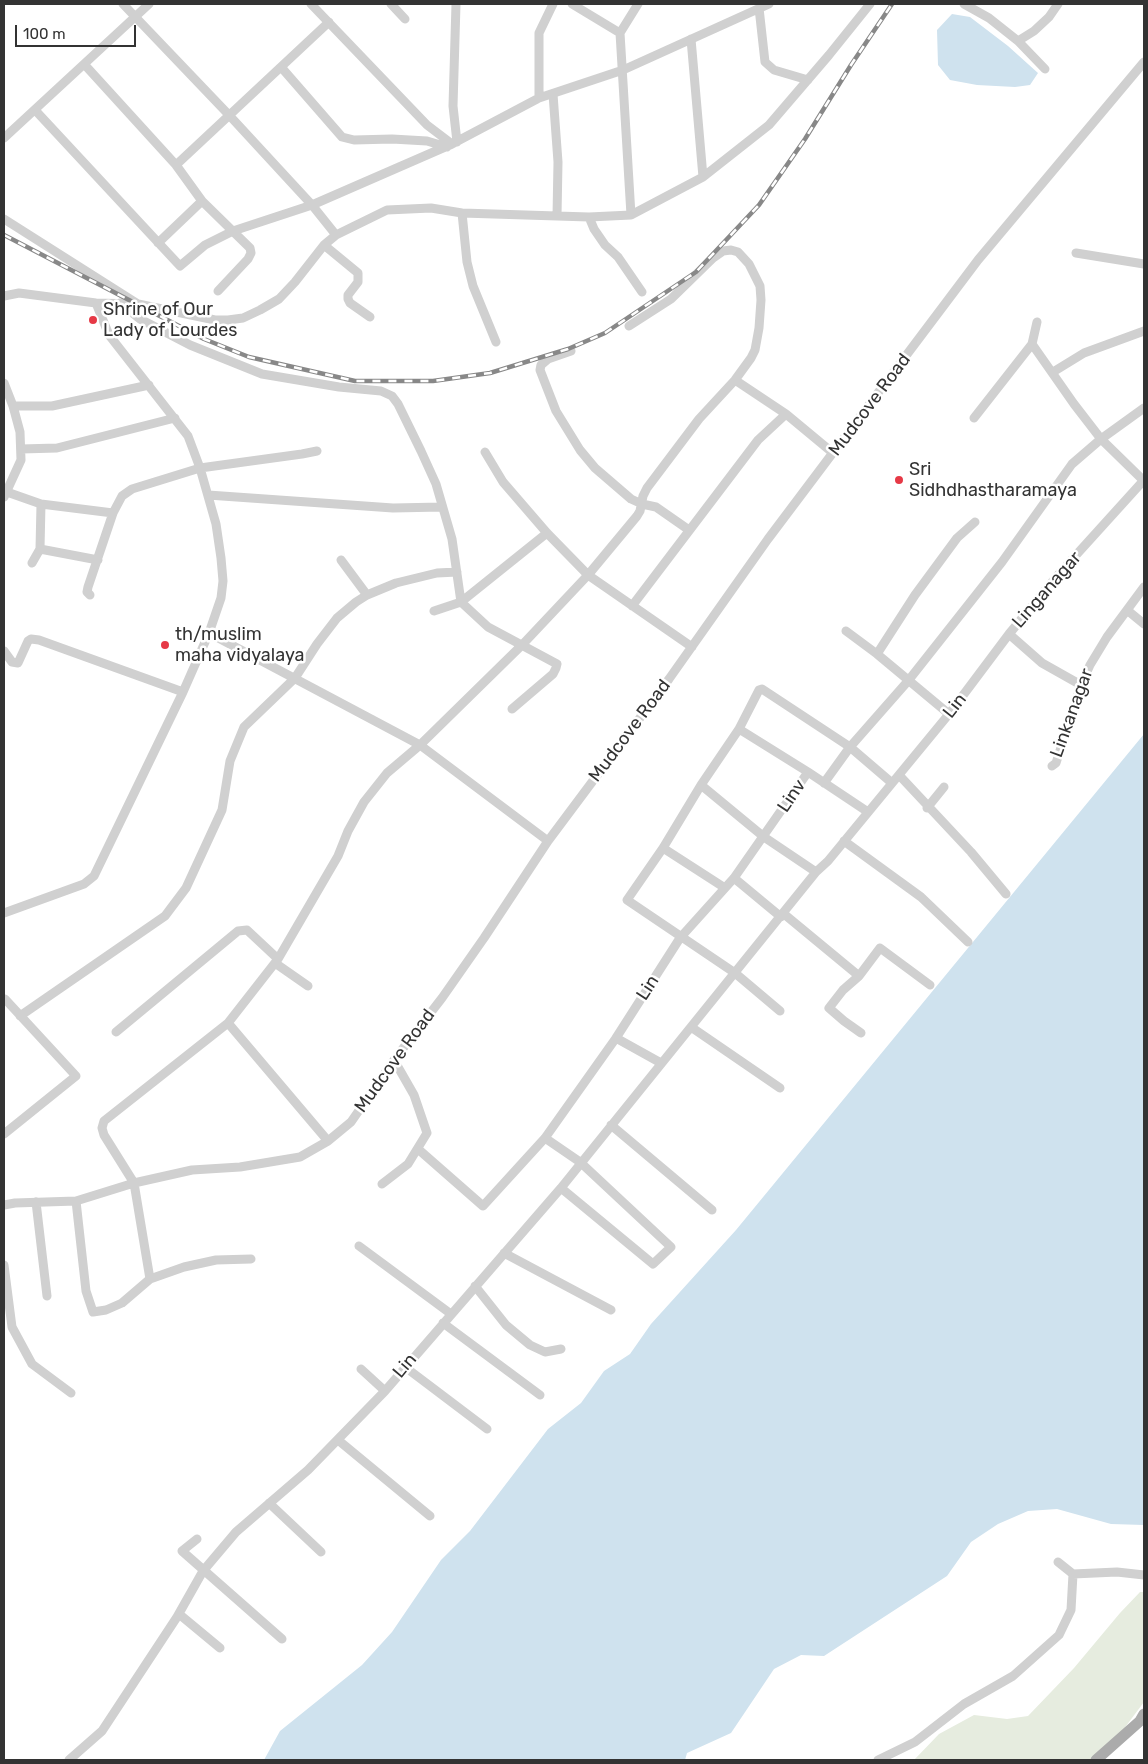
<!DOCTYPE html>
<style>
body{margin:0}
#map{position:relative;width:1148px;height:1764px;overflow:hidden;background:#fff;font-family:Rubik,sans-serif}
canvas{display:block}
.frame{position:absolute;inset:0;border:5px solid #333;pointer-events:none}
.scale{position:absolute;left:15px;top:25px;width:121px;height:22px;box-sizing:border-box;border:2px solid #333;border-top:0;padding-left:6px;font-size:15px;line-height:18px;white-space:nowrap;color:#333;-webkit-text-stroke:4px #fff;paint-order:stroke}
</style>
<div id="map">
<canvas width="1148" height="1764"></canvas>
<div class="frame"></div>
<div class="scale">100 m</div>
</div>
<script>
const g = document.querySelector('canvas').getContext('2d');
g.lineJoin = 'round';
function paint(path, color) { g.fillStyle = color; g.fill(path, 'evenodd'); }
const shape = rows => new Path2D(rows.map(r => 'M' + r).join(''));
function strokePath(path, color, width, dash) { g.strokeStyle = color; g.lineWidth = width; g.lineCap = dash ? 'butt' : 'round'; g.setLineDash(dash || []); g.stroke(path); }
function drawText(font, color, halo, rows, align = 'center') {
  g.font = font + ' Rubik,sans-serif'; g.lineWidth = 5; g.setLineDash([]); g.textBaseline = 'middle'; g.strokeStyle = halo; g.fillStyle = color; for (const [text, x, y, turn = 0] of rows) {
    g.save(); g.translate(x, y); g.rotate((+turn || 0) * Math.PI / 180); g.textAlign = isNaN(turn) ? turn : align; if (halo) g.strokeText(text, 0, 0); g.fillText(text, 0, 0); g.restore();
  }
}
paint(shape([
 [1140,1592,1144,1592,1144,1702,1108,1750,1089,1760,914,1760,939,1734,974,1715,1007,1719,1028,1716,1074,1668,1120,1613]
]), '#e6ecdf');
paint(shape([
 [952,14,970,17,1008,46,1038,73,1030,85,1015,87,977,85,950,80,938,65,937,30],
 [1144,734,1144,1525,1111,1524,1057,1509,1028,1511,998,1524,971,1542,947,1576,824,1656,801,1655,774,1669,731,1733,687,1753,685,1760,264,1760,280,1731,362,1665,392,1632,441,1560,470,1531,548,1429,581,1403,604,1371,630,1354,651,1324,736,1230]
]), '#cfe2ee');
strokePath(shape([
 [123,4,229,115,312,205,336,235],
 [311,4,427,125,452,144],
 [391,4,405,19],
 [456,4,453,106,457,142],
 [572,4,620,33,631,215],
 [964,4,989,18,1018,41,1045,69],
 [759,8,765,62,774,70,808,80],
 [620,33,638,4],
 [691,39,703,177],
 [1018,41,1034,31,1049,17,1058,4],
 [84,64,176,165,202,201,250,248,251,253,248,259,218,291],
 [281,67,342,137,354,140,392,139,427,141,447,147],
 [553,94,558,162,557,216],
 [539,98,539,33,553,4],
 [35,110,180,266,205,245,233,231,312,205,452,144,539,98,623,70,769,4],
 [4,138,149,4],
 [176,165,329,22],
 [462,213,467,262,473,286,496,342],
 [589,217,594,229,605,245,618,257,642,292],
 [4,219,138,304],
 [158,243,202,201],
 [324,245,358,273,358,282,348,295,348,299,350,303,370,317],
 [1076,253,1144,264],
 [4,296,19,293,96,303,138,304,215,320,228,320,243,318,260,310,279,299,295,282,324,245,336,235,387,210,431,208,462,213,589,217,631,215,703,177,769,125,829,55,870,4],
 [120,303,140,319,190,345,262,374,339,387,381,391,392,396,398,404,421,451,436,484,452,539,461,602,488,627,557,664,556,668,553,674,512,709],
 [1032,344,1074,404,1101,439,1144,481],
 [571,351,548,359,541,365,540,370,556,411,580,450,595,468,631,499,642,504,656,507,689,530],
 [1053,372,1084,353,1144,331],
 [735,380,786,414,833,453],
 [4,383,13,406,20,432,21,460,4,497],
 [13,406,52,406,149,385],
 [974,418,1032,344,1037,322],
 [21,449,57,448,175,418],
 [485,452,503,482,547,533,588,575,692,647],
 [4,491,41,504,113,513],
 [208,495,393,508,442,507],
 [40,549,98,560],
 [341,560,367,595],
 [32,563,40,549,41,504],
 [90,595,87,592,88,587,113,513,122,496,132,489,200,468,302,454,317,451],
 [632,606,758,440,786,414],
 [1127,610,1144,624],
 [434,611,461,602,547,533],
 [846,631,877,654],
 [209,633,420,745,548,841],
 [1009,634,1042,663,1081,685],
 [4,651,12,662,18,663,28,641,31,639,39,640,183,692],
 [949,714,877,654,915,595,957,538,975,522],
 [739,729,759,690,762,689,850,747,824,783],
 [1052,766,1056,763,1081,685,1090,665,1107,637,1144,587],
 [899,775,971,852,1006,894],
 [892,783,850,747,908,681,1002,562,1072,464,1101,439,1144,408],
 [701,785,739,729,808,772],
 [927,808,944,787],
 [844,841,921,897,968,942],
 [663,848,725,888],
 [734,878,781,917],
 [4,913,84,884,94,876,183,692,209,633,221,598,223,581,221,558,216,524,200,468,188,436,109,335,96,303],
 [784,914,859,976,843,990,829,1008,844,1021,861,1033],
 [275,963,308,986],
 [859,976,880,948,930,985],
 [780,1011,735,973,627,900,663,848,701,785,764,837,816,872],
 [20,1016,165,916,186,888,222,810,230,761,244,727,295,678,317,644,337,618,356,602,367,595,396,583,437,573,457,572],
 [228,1023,328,1141],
 [691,1027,780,1088],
 [116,1032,238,931,247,930,278,959],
 [661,1063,616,1038,680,938,734,878,808,772,868,812],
 [611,1125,712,1210],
 [4,1134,76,1076,5,999],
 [545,1138,580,1162,671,1247,653,1264,561,1188],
 [418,1149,483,1206,545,1138,616,1038],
 [382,1184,408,1164,427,1133,414,1095,394,1060],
 [76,1201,86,1291,93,1312,106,1310,122,1303,150,1279],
 [36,1202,47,1296],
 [4,1205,15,1203,76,1201,134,1183,192,1170,240,1167,300,1157,328,1141,351,1122,394,1060,442,998,484,938,548,841,669,679,768,539,978,260,1144,62],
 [359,1246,451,1314],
 [504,1253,611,1310],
 [251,1259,216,1260,184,1267,150,1279,134,1183,104,1135,102,1128,104,1121,228,1023,278,959,338,856,348,831,364,802,387,773,420,745,523,644,588,575,637,516,640,511,643,496,647,488,699,419,735,380,751,358,755,350,759,328,761,300,760,286,749,264,738,252,731,250,723,251,713,258,671,299,629,326],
 [4,1265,12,1327,32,1364,71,1393],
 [475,1286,506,1325,530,1345,545,1352,561,1349],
 [443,1323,540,1395],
 [405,1367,487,1429],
 [361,1369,385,1391],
 [338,1440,430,1516],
 [269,1503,321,1552],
 [197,1539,182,1551,282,1639],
 [1058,1562,1073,1574,1117,1572,1144,1575],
 [179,1614,220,1648],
 [69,1760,102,1731,177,1617,203,1571,236,1532,308,1470,385,1391,561,1188,816,872,828,861,949,714,1009,634,1058,575,1144,480],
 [878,1760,915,1742,964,1704,1013,1676,1059,1635,1071,1610,1073,1574]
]), '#d0d0d0', 9);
strokePath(shape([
 [1096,1760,1140,1721,1144,1714]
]), '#ababab', 11);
const rail = shape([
 [4,235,204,339,249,357,355,381,433,381,490,373,568,349,605,333,696,272,759,205,805,139,851,65,892,4]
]);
strokePath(rail, '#888', 4.5);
strokePath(rail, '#fff', 2.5, [8]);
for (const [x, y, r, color] of [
 [93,320,5,"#e63946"],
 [899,480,5,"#e63946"],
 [165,645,5,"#e63946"]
]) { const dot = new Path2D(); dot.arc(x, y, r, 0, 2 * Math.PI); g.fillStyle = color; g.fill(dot); strokePath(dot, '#fff', 2); }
drawText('18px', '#333', '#fff', [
 ["Shrine of Our",103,310],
 ["Lady of Lourdes",103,331],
 ["Sri",909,470],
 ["Sidhdhastharamaya",909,491],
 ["th/muslim",175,635],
 ["maha vidyalaya",175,656]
], 'left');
drawText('18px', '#333', '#fff', [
 ["Mudcove Road",870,405,-53],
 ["Linganagar",1047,590,-49],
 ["Lin",955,706,-52],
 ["Linkanagar",1072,713,-70],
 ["Mudcove Road",630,731,-53],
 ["Linv",792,796,-56],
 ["Lin",648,988,-57],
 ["Mudcove Road",395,1061,-54],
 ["Lin",405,1366,-50]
]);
</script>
